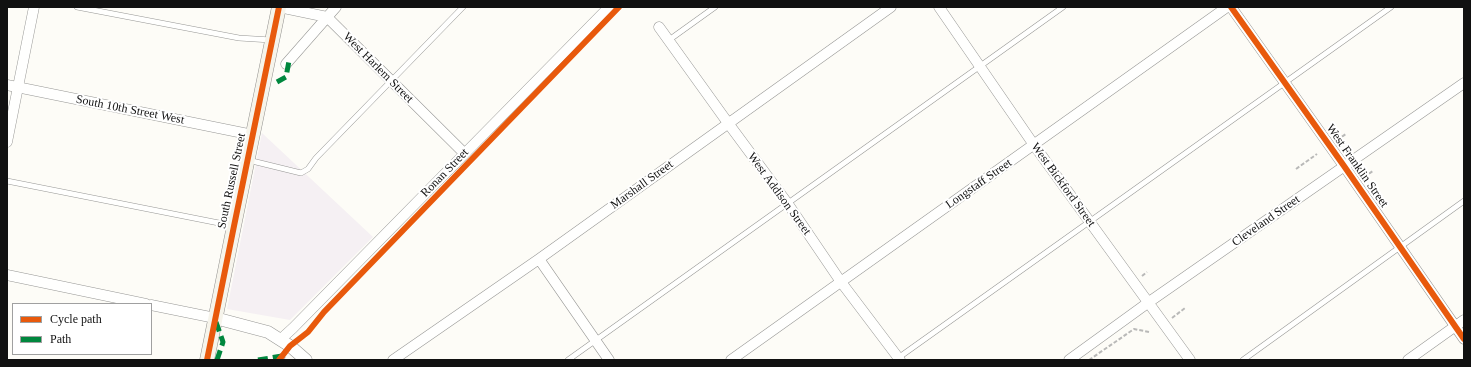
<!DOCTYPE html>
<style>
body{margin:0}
#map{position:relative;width:1471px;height:367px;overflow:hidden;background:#fdfcf7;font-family:Georgia,serif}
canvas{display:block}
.frame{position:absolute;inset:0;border:8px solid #111;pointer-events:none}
.legend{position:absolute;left:12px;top:303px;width:140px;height:52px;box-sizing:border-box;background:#fff;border:1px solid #a0a0a0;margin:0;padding:5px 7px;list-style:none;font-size:12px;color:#111}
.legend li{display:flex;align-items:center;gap:8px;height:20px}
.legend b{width:20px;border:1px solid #a0a0a0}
</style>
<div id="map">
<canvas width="1471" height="367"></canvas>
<div class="frame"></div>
<ul class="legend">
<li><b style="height:5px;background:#e8590c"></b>Cycle path</li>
<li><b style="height:5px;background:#00873e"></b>Path</li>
</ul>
</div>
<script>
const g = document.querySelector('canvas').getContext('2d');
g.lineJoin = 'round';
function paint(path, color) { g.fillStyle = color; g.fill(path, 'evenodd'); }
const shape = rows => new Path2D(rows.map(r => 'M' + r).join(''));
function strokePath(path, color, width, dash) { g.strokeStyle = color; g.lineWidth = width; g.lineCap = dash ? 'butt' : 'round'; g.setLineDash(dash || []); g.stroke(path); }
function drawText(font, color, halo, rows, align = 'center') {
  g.font = font + ' Georgia,serif'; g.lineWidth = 4; g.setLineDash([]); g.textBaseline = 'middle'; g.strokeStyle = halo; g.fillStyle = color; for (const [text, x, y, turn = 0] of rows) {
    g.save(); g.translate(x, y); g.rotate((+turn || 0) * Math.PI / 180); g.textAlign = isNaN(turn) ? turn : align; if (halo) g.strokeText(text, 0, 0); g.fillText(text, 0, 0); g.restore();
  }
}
paint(shape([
 [262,133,373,237,290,320,227,309]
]), '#f5f0f3');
const service = shape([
 [77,7,239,38,271,40],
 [669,40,715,7],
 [248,160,301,173,308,169,316,158,463,7],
 [7,181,234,226],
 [898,358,1391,7],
 [568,360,1063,7],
 [1243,360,1464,201]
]);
const minor = shape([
 [279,7,327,17,464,153],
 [939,7,1034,145,1190,360],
 [1231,7,1344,166,1464,339],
 [659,27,728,123,788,204,841,282,900,360],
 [286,64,336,7],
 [7,85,253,135],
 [7,142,34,7],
 [539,259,609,360],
 [7,275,146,304],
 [151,305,215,318],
 [281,339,293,328,609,7],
 [393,360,539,259,891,7],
 [731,360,1227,7],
 [1069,360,1149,302,1464,83],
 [1408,360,1464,320]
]);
const tertiary = shape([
 [215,318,268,332,290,346,306,360]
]);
const secondary = shape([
 [207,360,234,226,279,7]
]);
strokePath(service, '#979795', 6);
strokePath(minor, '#979795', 11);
strokePath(tertiary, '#979795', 13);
strokePath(secondary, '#8e8d8b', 15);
strokePath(shape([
 [1337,140,1346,134],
 [1296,169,1317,154],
 [1364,177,1373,171],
 [1142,276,1147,272],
 [1172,318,1185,308],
 [282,356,286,359],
 [1089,360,1134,329,1149,332]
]), '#b9b9b8', 2, [4, 2]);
strokePath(service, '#fffffe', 5);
strokePath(minor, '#fffffe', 10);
strokePath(tertiary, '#fffffe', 12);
strokePath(secondary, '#f6f4eb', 14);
strokePath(shape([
 [277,82,286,77,289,61],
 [216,322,223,342,217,360],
 [258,360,282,356]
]), '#00873e', 5, [10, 5]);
strokePath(shape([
 [1231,7,1344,166,1464,339],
 [207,360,234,226,279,7],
 [279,360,290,346,308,332,324,312,619,7]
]), '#e8590c', 6);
drawText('12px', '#111', '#fff', [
 ["West Harlem Street",378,68,45],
 ["South 10th Street West",130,110,11],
 ["West Franklin Street",1357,166,55],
 ["Ronan Street",445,173,-46],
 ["South Russell Street",232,181,-78],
 ["Longstaff Street",979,184,-35],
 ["Marshall Street",642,185,-36],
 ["West Bickford Street",1063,185,54],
 ["West Addison Street",779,194,54],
 ["Cleveland Street",1266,221,-35]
]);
</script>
